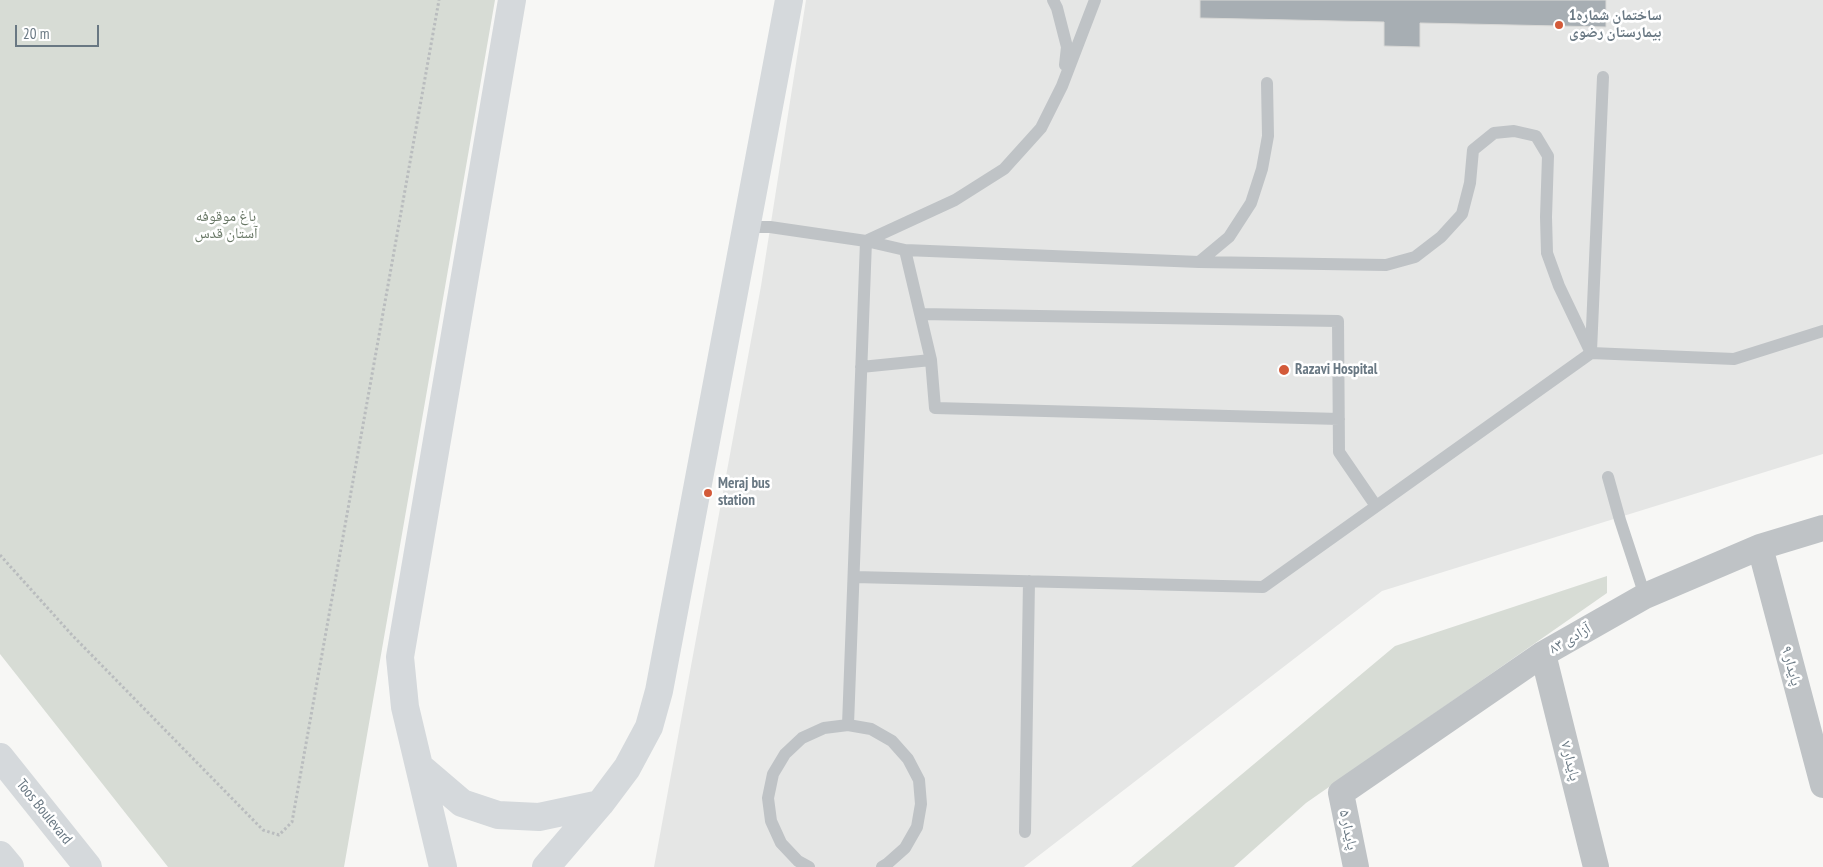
<!DOCTYPE html>
<meta charset="utf-8">
<style>
body{margin:0}
#map{position:relative;width:1823px;height:867px;overflow:hidden;background:#f7f7f5;font-family:"PT Sans Narrow",sans-serif}
canvas{display:block}
.scale{position:absolute;left:15px;top:25px;width:84px;height:22px;box-sizing:border-box;border:2px solid #697883;border-top:0;padding-left:6px;font-size:15px;line-height:18px;white-space:nowrap;color:#697883;-webkit-text-stroke:4px #fff;paint-order:stroke}
</style>
<div id="map">
<canvas width="1823" height="867"></canvas>
<div class="scale">20 m</div>
</div>
<script>
const g = document.querySelector('canvas').getContext('2d');
g.lineJoin = 'round';
function paint(path, color) { g.fillStyle = color; g.fill(path, 'evenodd'); }
const shape = rows => new Path2D(rows.map(r => 'M' + r).join(''));
function strokePath(path, color, width, dash) { g.strokeStyle = color; g.lineWidth = width; g.lineCap = dash ? 'butt' : 'round'; g.setLineDash(dash || []); g.stroke(path); }
function drawText(font, color, halo, rows, align = 'center') {
  g.font = font + ' "PT Sans Narrow","Noto Naskh Arabic",sans-serif'; g.lineWidth = 5; g.setLineDash([]); g.textBaseline = 'middle'; g.strokeStyle = halo; g.fillStyle = color; for (const [text, x, y, turn = 0] of rows) {
    g.save(); g.translate(x, y); g.rotate((+turn || 0) * Math.PI / 180); g.textAlign = isNaN(turn) ? turn : align; if (halo) g.strokeText(text, 0, 0); g.fillText(text, 0, 0); g.restore();
  }
}
paint(shape([
 [806,0,1823,0,1823,454,1382,591,1024,867,654,867,761,286]
]), '#e5e6e5');
paint(shape([
 [0,0,495,0,344,867,168,867,0,654],
 [1607,576,1607,593,1306,803,1234,867,1131,867,1395,646]
]), '#d7dcd5');
const building = shape([
 [1200,0,1606,0,1606,27,1420,23,1420,47,1384,46,1384,22,1200,18,1200,0]
]);
paint(building, '#a7aeb3');
strokePath(building, '#d9d9d7', 1);
strokePath(shape([
 [0,555,72,635,263,830,279,835,292,822,439,0]
]), '#b9bcbe', 3, [2.5, 2.5]);
strokePath(shape([
 [1053,0,1057,8,1067,47,1065,65],
 [747,227,770,227,866,241,905,250,1199,262,1386,265,1415,257,1441,237,1462,214,1470,183,1473,150,1494,133,1514,131,1536,136,1548,156,1546,217,1547,253,1559,286,1591,353],
 [1199,262,1229,237,1251,203,1262,169,1268,136,1267,83],
 [920,314,1338,321,1339,452,1376,506],
 [1591,351,1603,77],
 [931,360,935,408,1339,419],
 [861,367,931,360,905,250],
 [1608,477,1620,520,1645,596],
 [854,577,1263,587,1591,353,1734,359,1823,331],
 [848,725,866,241,955,200,1004,169,1041,128,1062,86,1095,0],
 [1025,832,1029,581],
 [809,867,798,861,781,843,771,821,768,798,773,774,785,754,802,738,824,728,848,725,871,729,892,741,908,759,919,780,921,804,917,827,905,848,887,864,882,867]
]), '#bfc3c6', 12);
strokePath(shape([
 [1760,547,1823,785],
 [1543,654,1596,867],
 [1356,867,1341,793,1543,654,1645,596,1760,547,1823,528]
]), '#bfc3c6', 26);
strokePath(shape([
 [421,768,462,803,498,815,539,817,600,804],
 [443,867,405,707,400,657,512,0],
 [546,867,600,804,627,768,649,727,659,691,789,0]
]), '#d5d9dc', 28);
strokePath(shape([
 [0,757,88,867],
 [0,855,10,867]
]), '#d5d9dc', 28);
for (const [x, y, r, color] of [
 [1559,25,5,"#d35a39"],
 [1284,370,6,"#d35a39"],
 [708,493,5,"#d35a39"]
]) { const dot = new Path2D(); dot.arc(x, y, r, 0, 2 * Math.PI); g.fillStyle = color; g.fill(dot); strokePath(dot, '#fff', 2); }
drawText('bold 15px', '#697883', '#fff', [
 ["ساختمان شماره1",1569,16],
 ["بیمارستان رضوی",1569,33],
 ["Razavi Hospital",1295,370],
 ["Meraj bus",718,484],
 ["station",718,501]
], 'left');
drawText('15px', '#677664', '#fff', [
 ["باغ موقوفه",226,217],
 ["آستان قدس",226,234]
]);
drawText('15px', '#697883', '#fff', [
 ["آزادی ۸۳",1570,639,-30],
 ["پایدار ۹",1791,666,75],
 ["پایدار ۷",1570,761,76],
 ["Toos Boulevard",44,812,51],
 ["پایدار ۵",1348,830,78]
]);
</script>
